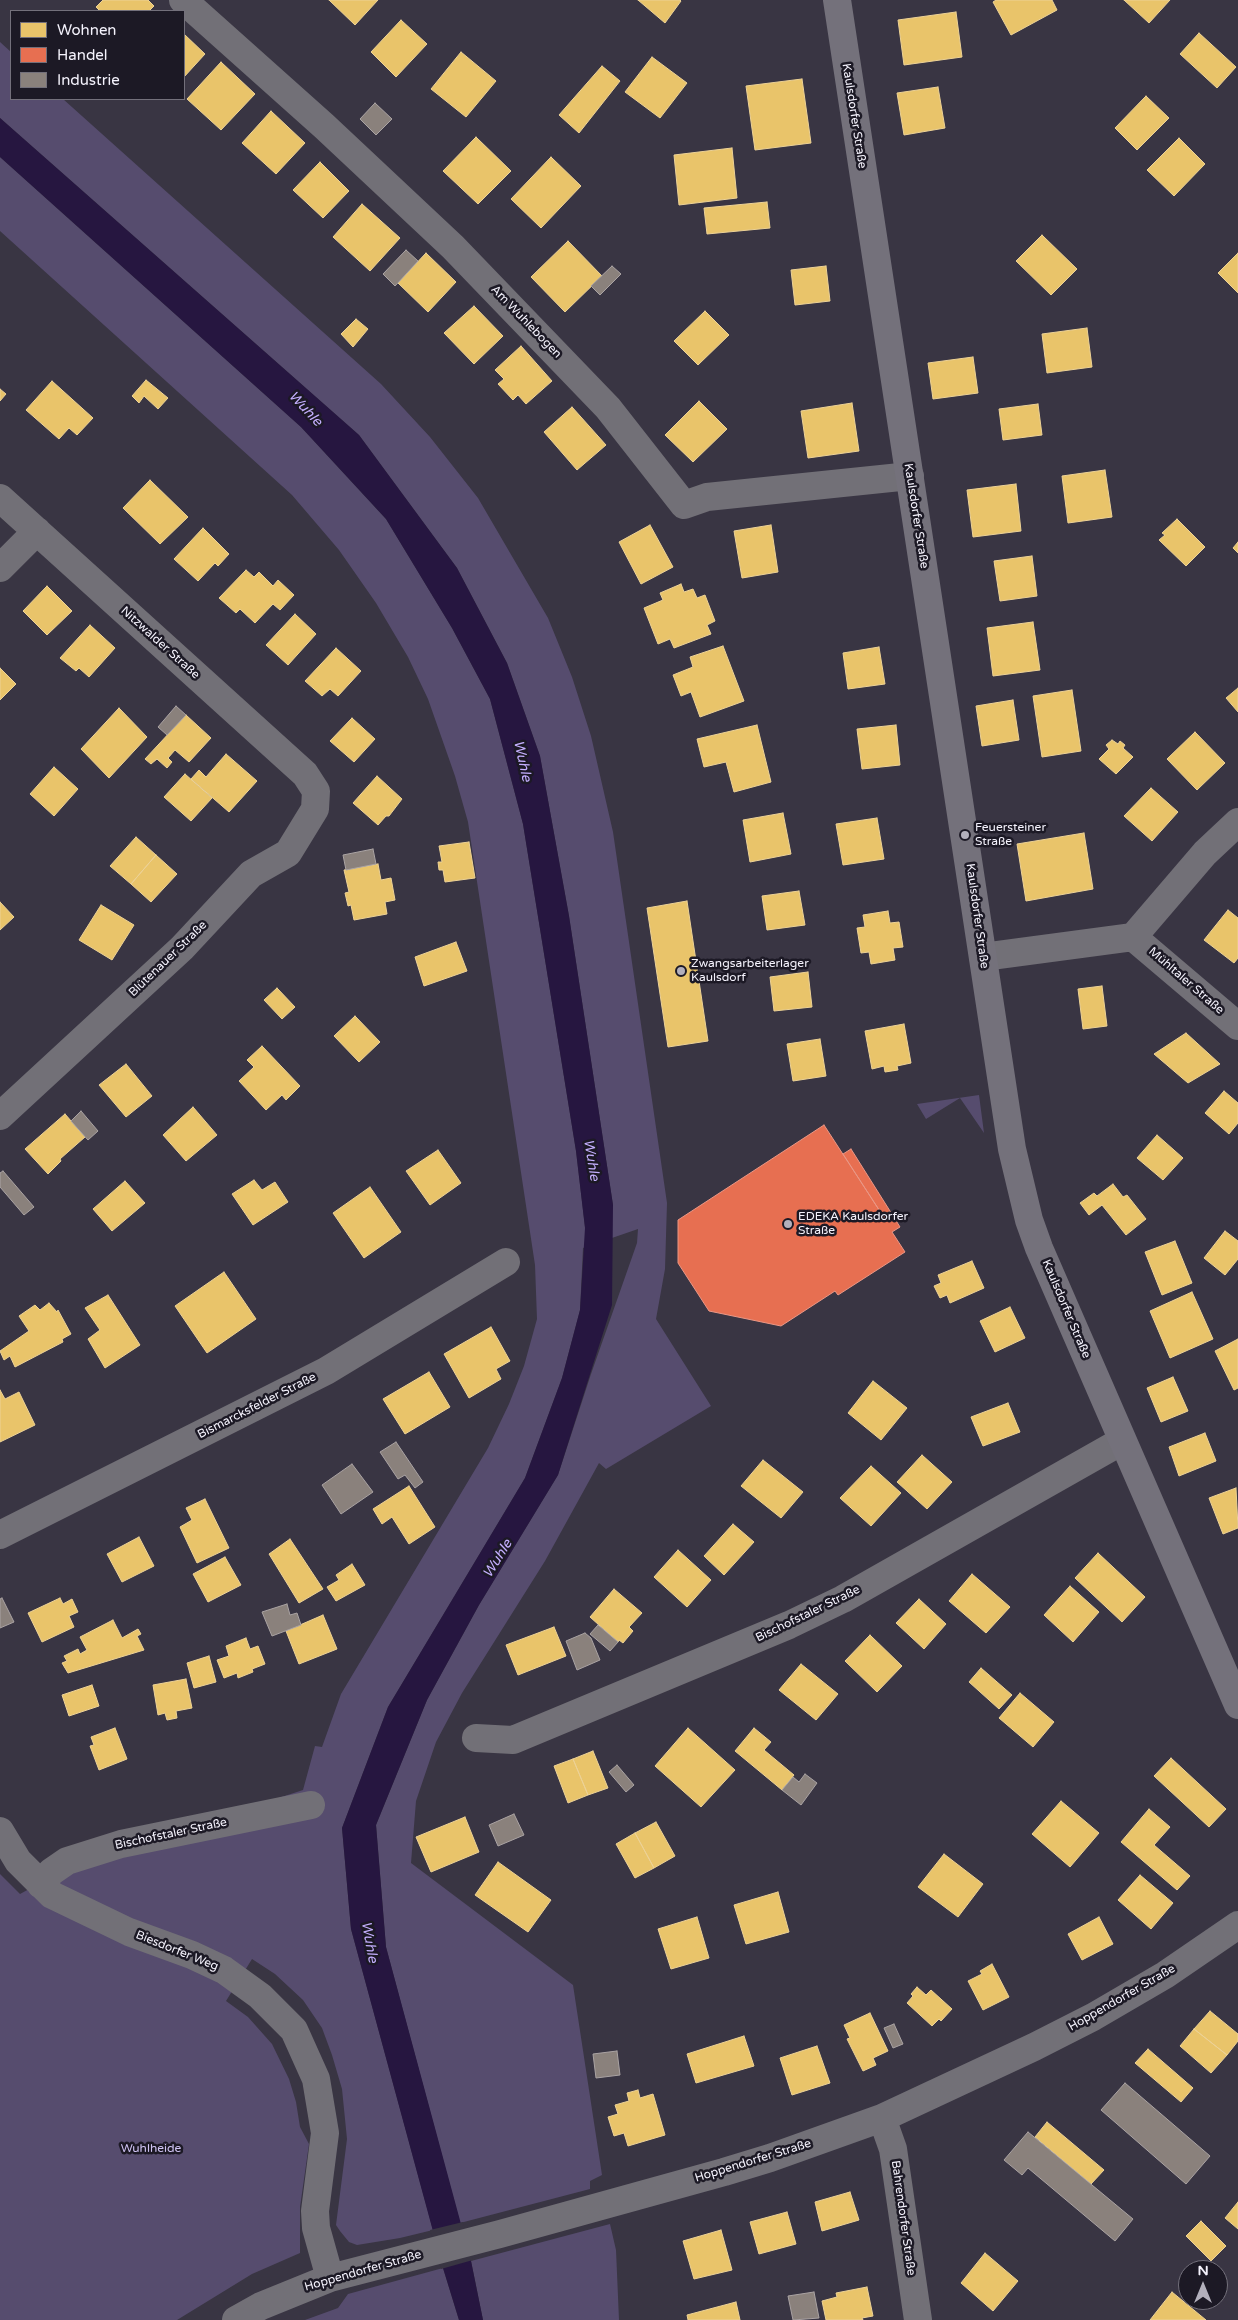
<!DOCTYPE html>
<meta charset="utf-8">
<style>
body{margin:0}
#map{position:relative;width:1238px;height:2320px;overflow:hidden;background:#393543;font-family:"Varela Round",sans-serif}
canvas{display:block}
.legend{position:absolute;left:10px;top:10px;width:175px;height:90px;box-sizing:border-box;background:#1c1925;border:1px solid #73707b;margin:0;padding:6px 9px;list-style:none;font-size:15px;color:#f5f3fd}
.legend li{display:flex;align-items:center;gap:10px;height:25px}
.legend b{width:25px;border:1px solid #73707b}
.north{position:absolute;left:1178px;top:2260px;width:50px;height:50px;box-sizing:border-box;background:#1c1925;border:1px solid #73707b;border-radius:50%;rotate:0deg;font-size:14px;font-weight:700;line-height:20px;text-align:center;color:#f5f3fd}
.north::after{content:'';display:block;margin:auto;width:18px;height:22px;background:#b3b0bc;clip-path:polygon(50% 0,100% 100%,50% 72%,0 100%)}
</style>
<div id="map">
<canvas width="1238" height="2320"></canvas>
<ul class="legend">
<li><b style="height:14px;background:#e9c46a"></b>Wohnen</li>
<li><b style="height:14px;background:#e76f51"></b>Handel</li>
<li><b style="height:14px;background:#8a817c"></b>Industrie</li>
</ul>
<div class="north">N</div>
</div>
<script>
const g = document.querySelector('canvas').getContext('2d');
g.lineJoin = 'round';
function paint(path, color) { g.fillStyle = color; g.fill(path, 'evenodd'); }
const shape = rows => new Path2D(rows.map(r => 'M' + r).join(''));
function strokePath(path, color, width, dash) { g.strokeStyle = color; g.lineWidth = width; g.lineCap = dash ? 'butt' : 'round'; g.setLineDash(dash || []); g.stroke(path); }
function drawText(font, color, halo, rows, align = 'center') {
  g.font = font + ' "Varela Round",sans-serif'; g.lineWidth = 5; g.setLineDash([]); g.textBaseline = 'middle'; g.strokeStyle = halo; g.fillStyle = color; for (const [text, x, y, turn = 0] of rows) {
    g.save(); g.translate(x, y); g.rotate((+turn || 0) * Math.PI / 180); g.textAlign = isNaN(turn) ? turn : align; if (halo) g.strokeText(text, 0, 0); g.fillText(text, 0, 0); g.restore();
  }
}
paint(shape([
 [0,42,11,52,11,99,63,99,381,384,430,437,478,498,548,618,572,677,591,736,613,832,667,1203,665,1269,656,1319,711,1406,606,1469,599,1463,545,1561,462,1693,436,1742,416,1801,411,1863,573,1985,602,2175,590,2181,590,2189,460,2223,386,1947,376,1825,427,1700,479,1605,558,1475,591,1374,637,1243,638,1229,583,1248,580,1310,562,1378,525,1478,388,1707,342,1828,351,1929,433,2230,400,2238,357,2245,349,2242,340,2231,336,2225,347,2139,342,2089,332,2055,322,2028,303,2000,275,1974,252,1959,226,2001,248,2017,272,2044,289,2079,296,2102,300,2127,309,2144,300,2207,300,2253,252,2274,177,2320,0,2320,0,1874,20,1894,73,1865,303,1790,315,1746,322,1747,341,1694,488,1448,509,1404,524,1366,537,1319,535,1265,468,822,455,776,428,699,408,657,376,603,339,550,292,495,0,231,0,157,301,427,386,519,452,628,490,699,523,824,576,1151,585,1227,613,1205,569,916,540,756,507,663,457,568,359,435,0,118],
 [979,1095,984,1133,960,1098,926,1119,917,1104],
 [610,2224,616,2250,619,2320,483,2320,471,2261],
 [443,2268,459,2320,305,2320,338,2308,348,2294]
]), '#564c6e');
paint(shape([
 [0,118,359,435,457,568,507,663,540,756,569,916,613,1205,612,1305,558,1475,479,1605,427,1700,376,1825,386,1947,471,2261,483,2320,459,2320,443,2268,351,1929,342,1828,388,1707,525,1478,562,1378,580,1310,585,1228,576,1151,523,824,490,699,452,628,386,519,301,427,0,157]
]), '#261640');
paint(shape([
 [463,2222,473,2260,441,2269,430,2230]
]), '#393543');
const homes = shape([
 [103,0,148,0,154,6,149,11,100,11,96,7,103,0],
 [329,0,378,0,355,25,329,0],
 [638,0,680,0,681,1,665,23,638,0],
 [996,0,1052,0,1057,10,1011,35,993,2,996,0],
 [1124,0,1170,0,1149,23,1124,0],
 [956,12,962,57,904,65,898,20,956,12],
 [401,20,427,44,396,77,371,52,401,20],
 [1199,33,1236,67,1217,88,1180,54,1199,33],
 [184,34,205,54,184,77,184,34],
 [461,52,496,81,466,117,431,89,461,52],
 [652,57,687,83,660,118,625,92,652,57],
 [221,62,255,94,221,130,187,99,221,62],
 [602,66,620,81,579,133,559,115,602,66],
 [802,79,811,143,755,150,746,86,802,79],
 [938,87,945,128,904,135,897,93,938,87],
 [1146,96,1169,118,1137,150,1115,128,1146,96],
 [271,111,305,143,276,174,242,143,271,111],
 [476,137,511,171,478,204,443,171,476,137],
 [1179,138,1205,164,1174,196,1147,170,1179,138],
 [732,148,737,198,679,205,674,155,732,148],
 [551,157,581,186,541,228,511,199,551,157],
 [320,162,349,191,323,218,293,190,320,162],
 [767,202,770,228,707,234,704,208,767,202],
 [362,204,400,238,370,271,333,237,362,204],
 [1042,235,1077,269,1051,295,1016,261,1042,235],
 [568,241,602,276,565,312,531,277,568,241],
 [426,253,456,282,428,312,398,283,426,253],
 [1238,253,1238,293,1218,273,1238,253],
 [826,266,830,301,795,305,791,270,826,266],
 [474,306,503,336,474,364,444,333,474,306],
 [705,311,729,335,698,365,674,341,705,311],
 [356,319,368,329,353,347,341,334,356,319],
 [1087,328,1092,367,1047,373,1042,334,1087,328],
 [521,346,552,381,526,404,518,395,513,400,498,384,504,379,495,370,521,346],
 [973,357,978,393,933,399,928,363,973,357],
 [146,380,168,398,158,409,144,396,139,403,132,396,146,380],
 [52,381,93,418,77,435,69,428,59,439,26,410,52,381],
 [0,389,6,394,0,401,0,389],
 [699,401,727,429,693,462,665,435,699,401],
 [852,403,859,451,808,458,801,411,852,403],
 [1038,404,1042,435,1003,440,999,409,1038,404],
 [572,407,606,445,577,470,544,432,572,407],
 [1105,470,1112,517,1068,523,1062,476,1105,470],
 [150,480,188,517,160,544,123,508,150,480],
 [1016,484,1021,531,973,537,967,490,1016,484],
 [1177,519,1205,547,1186,566,1159,540,1165,535,1162,533,1177,519],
 [650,525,673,567,641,584,619,542,650,525],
 [771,525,778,572,742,578,734,531,771,525],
 [203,528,229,554,218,566,215,563,198,581,174,559,203,528],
 [1238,542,1238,553,1233,548,1238,542],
 [1032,556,1037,596,1000,601,994,561,1032,556],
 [246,570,254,577,259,572,273,586,278,580,294,595,280,610,273,604,255,623,240,609,236,613,219,598,246,570],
 [681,584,684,592,693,589,697,598,705,595,715,621,707,625,711,634,674,648,670,639,658,644,644,608,663,600,660,593,681,584],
 [47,586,72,611,47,635,23,611,47,586],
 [295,614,316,634,288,665,266,645,295,614],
 [1033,622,1040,670,993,676,987,628,1033,622],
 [90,625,115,648,89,677,79,668,76,671,60,658,90,625],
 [723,646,744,701,700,717,691,692,681,696,673,675,693,667,690,657,723,646],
 [879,647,885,684,848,689,843,653,879,647],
 [336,648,361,671,338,696,330,689,322,696,305,681,336,648],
 [0,668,16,684,0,700,0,668],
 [1238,688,1238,712,1226,698,1238,688],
 [1072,690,1081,751,1042,757,1033,696,1072,690],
 [1013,700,1019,740,982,746,976,706,1013,700],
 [119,708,147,737,109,778,81,749,119,708],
 [186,715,211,738,189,762,175,750,168,758,172,762,167,768,157,759,151,764,145,759,186,715],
 [352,718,375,739,354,762,330,741,352,718],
 [757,725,771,782,734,792,726,762,704,767,697,739,757,725],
 [896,725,900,765,862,769,857,729,896,725],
 [1195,732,1225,763,1197,790,1167,759,1195,732],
 [1112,740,1118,744,1120,741,1125,745,1123,748,1133,757,1116,774,1099,759,1109,749,1106,745,1112,740],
 [226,754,257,781,229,812,191,779,199,770,206,777,226,754],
 [54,767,78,789,54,816,30,794,54,767],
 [185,774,212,798,191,821,164,797,185,774],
 [377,776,402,799,389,816,386,816,378,825,353,803,377,776],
 [1151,788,1178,812,1152,841,1124,816,1151,788],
 [783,813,791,854,750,862,743,820,783,813],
 [877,818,884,859,843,865,836,824,877,818],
 [1084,833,1093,889,1026,901,1017,844,1084,833],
 [136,837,156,855,131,884,110,866,136,837],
 [469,842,475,878,445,882,443,870,439,870,438,862,442,862,439,846,469,842],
 [156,855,177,874,151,902,131,884,156,855],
 [378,864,381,880,391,878,395,900,385,902,387,914,354,920,351,905,348,906,345,893,349,892,344,870,378,864],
 [799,891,805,925,767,930,762,896,799,891],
 [687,901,708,1041,668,1047,647,908,687,901],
 [0,902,14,917,0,930,0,902],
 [101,905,134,925,112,960,79,940,101,905],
 [1228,910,1238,918,1238,958,1234,963,1204,940,1228,910],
 [888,911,890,923,899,922,903,947,893,948,895,960,871,964,869,952,861,953,857,928,865,927,863,915,888,911],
 [456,942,467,971,424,986,415,957,456,942],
 [808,972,812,1007,774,1011,770,977,808,972],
 [1102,986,1107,1026,1083,1029,1078,989,1102,986],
 [277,988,295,1007,282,1019,264,1000,277,988],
 [355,1016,380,1042,359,1062,334,1036,355,1016],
 [904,1024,911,1063,897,1066,898,1070,885,1072,884,1066,872,1069,865,1031,904,1024],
 [1186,1033,1220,1064,1188,1083,1154,1054,1186,1033],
 [820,1039,826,1076,793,1081,787,1044,820,1039],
 [262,1046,300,1086,286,1100,282,1095,266,1110,239,1081,254,1067,247,1060,262,1046],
 [126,1064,152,1096,126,1117,99,1085,126,1064],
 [1224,1091,1238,1103,1238,1123,1229,1134,1205,1113,1224,1091],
 [193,1107,217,1135,186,1161,163,1135,193,1107],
 [65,1114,85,1137,60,1159,61,1161,48,1174,25,1149,65,1114],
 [1157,1135,1183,1158,1163,1180,1137,1158,1157,1135],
 [438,1150,461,1183,430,1205,406,1171,438,1150],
 [254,1180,262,1190,275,1182,288,1202,253,1225,232,1194,254,1180],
 [125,1181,145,1203,112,1231,93,1209,125,1181],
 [1113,1184,1123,1197,1127,1195,1146,1219,1126,1235,1102,1205,1089,1215,1080,1203,1094,1193,1097,1196,1113,1184],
 [370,1187,401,1232,364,1258,333,1213,370,1187],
 [1225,1231,1238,1241,1238,1259,1225,1275,1204,1258,1225,1231],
 [1175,1241,1192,1283,1162,1295,1145,1252,1175,1241],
 [972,1261,984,1288,950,1303,947,1295,940,1298,934,1286,941,1283,938,1275,972,1261],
 [224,1272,256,1319,207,1353,175,1306,224,1272],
 [1192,1292,1213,1339,1170,1358,1150,1311,1192,1292],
 [108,1295,140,1345,105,1368,88,1339,100,1330,85,1308,108,1295],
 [49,1303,57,1312,58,1310,71,1334,62,1339,63,1342,15,1367,10,1356,4,1360,0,1351,29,1331,19,1316,35,1305,40,1310,49,1303],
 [1010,1307,1025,1338,995,1352,980,1321,1010,1307],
 [491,1327,510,1361,496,1369,501,1379,469,1398,444,1354,491,1327],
 [1238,1339,1238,1388,1234,1390,1215,1351,1238,1339],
 [429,1372,450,1407,405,1434,383,1399,429,1372],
 [1173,1377,1188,1411,1161,1422,1147,1388,1173,1377],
 [873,1381,907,1408,881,1440,848,1413,873,1381],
 [0,1390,5,1399,19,1392,35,1425,0,1442,0,1390],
 [1008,1403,1020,1432,983,1446,971,1417,1008,1403],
 [1205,1433,1216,1461,1179,1476,1169,1447,1205,1433],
 [922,1455,952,1482,927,1509,897,1482,922,1455],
 [763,1460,803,1492,781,1518,741,1486,763,1460],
 [871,1466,901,1493,871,1526,840,1498,871,1466],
 [409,1486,435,1527,409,1544,392,1517,382,1524,373,1509,409,1486],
 [1236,1488,1238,1528,1223,1534,1209,1498,1236,1488],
 [205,1499,229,1548,197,1563,180,1527,192,1520,186,1508,205,1499],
 [733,1524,754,1542,724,1575,704,1556,733,1524],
 [139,1537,154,1566,122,1582,107,1554,139,1537],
 [290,1539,323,1589,299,1603,269,1554,290,1539],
 [678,1550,711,1580,687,1607,654,1577,678,1550],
 [1098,1553,1145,1597,1122,1622,1075,1578,1098,1553],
 [225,1557,241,1585,208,1602,193,1574,225,1557],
 [352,1564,365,1585,336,1601,327,1587,339,1580,336,1575,352,1564],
 [972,1574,1010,1607,986,1633,949,1601,972,1574],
 [1070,1586,1099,1612,1073,1642,1044,1615,1070,1586],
 [614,1589,642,1613,629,1627,633,1631,623,1643,619,1640,618,1642,590,1617,614,1589],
 [60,1598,63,1604,72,1599,78,1612,69,1616,74,1627,42,1642,28,1613,60,1598],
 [919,1599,946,1624,924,1649,896,1623,919,1599],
 [323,1615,337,1649,299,1664,286,1631,323,1615],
 [113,1620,122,1638,138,1629,141,1634,137,1636,144,1650,68,1673,62,1663,67,1661,64,1656,78,1649,80,1654,87,1650,80,1637,113,1620],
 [554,1627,566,1656,518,1675,506,1645,554,1627],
 [870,1635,902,1666,877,1692,845,1661,870,1635],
 [246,1638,250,1649,258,1646,265,1664,252,1669,253,1672,238,1678,237,1673,224,1678,217,1660,229,1656,226,1646,246,1638],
 [209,1656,216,1682,194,1688,187,1663,209,1656],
 [801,1664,838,1694,816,1720,779,1690,801,1664],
 [981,1668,1012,1695,999,1709,969,1682,981,1668],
 [186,1679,192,1708,176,1711,177,1718,167,1720,165,1713,158,1715,153,1685,186,1679],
 [92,1685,99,1706,69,1716,62,1695,92,1685],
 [1020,1693,1054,1722,1033,1747,999,1718,1020,1693],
 [115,1728,127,1759,99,1770,90,1746,94,1745,91,1737,115,1728],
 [688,1728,735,1770,701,1807,655,1766,688,1728],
 [754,1728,771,1742,764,1750,794,1775,782,1790,735,1751,754,1728],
 [593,1751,608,1788,588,1795,573,1759,593,1751],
 [1171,1758,1226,1809,1209,1827,1154,1776,1171,1758],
 [573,1759,588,1795,568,1803,554,1766,573,1759],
 [1061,1801,1099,1833,1070,1867,1032,1834,1061,1801],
 [1149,1809,1170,1827,1154,1845,1190,1876,1177,1890,1121,1842,1149,1809],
 [465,1817,479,1852,431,1872,416,1837,465,1817],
 [656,1822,675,1856,654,1868,635,1833,656,1822],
 [635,1833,654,1868,635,1878,616,1844,635,1833],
 [944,1854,983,1884,958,1917,918,1887,944,1854],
 [498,1862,551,1900,528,1932,475,1895,498,1862],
 [1140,1875,1173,1903,1151,1929,1118,1900,1140,1875],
 [778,1892,789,1932,746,1944,734,1905,778,1892],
 [697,1917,709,1958,671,1969,658,1929,697,1917],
 [1099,1917,1113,1944,1082,1960,1068,1934,1099,1917],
 [992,1964,1009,1997,983,2010,968,1981,982,1974,980,1971,992,1964],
 [917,1987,926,1995,931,1990,952,2009,941,2021,939,2019,932,2026,907,2003,913,1996,911,1994,917,1987],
 [1210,2011,1238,2034,1238,2041,1227,2055,1194,2029,1210,2011],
 [870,2013,888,2051,873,2058,876,2065,863,2071,847,2039,850,2038,844,2025,870,2013],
 [1194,2029,1227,2055,1211,2073,1180,2046,1194,2029],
 [744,2036,754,2066,696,2083,687,2054,744,2036],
 [817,2046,830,2083,792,2095,780,2058,817,2046],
 [1148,2049,1193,2088,1181,2102,1135,2063,1148,2049],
 [638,2090,640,2098,653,2094,665,2135,628,2146,624,2133,614,2136,608,2117,618,2114,615,2105,629,2101,627,2093,638,2090],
 [1047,2122,1104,2170,1091,2184,1035,2137,1047,2122],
 [850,2192,859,2220,822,2231,815,2202,850,2192],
 [1238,2202,1238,2229,1225,2218,1238,2202],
 [787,2212,796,2244,759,2254,750,2222,787,2212],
 [1201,2221,1226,2246,1211,2261,1186,2236,1201,2221],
 [721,2230,732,2270,694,2279,683,2241,721,2230],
 [985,2253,1018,2281,993,2311,961,2283,985,2253],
 [867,2287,873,2316,862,2318,863,2320,826,2320,822,2301,837,2297,836,2293,867,2287],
 [1172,2292,1206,2320,1150,2320,1172,2292],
 [736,2302,740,2320,688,2320,687,2315,736,2302]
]);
paint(homes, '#e9c46a');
strokePath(homes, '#edd296', 1);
const shops = shape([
 [824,1125,883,1216,890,1211,900,1227,892,1232,905,1252,838,1295,835,1291,781,1326,709,1311,678,1263,678,1220,824,1125],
 [851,1149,890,1211,883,1216,843,1154,851,1149]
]);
paint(shops, '#e76f51');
strokePath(shops, '#eb9785', 1);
const industry = shape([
 [375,103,392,119,376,135,360,119,375,103],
 [406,250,418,261,395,286,383,274,406,250],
 [612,266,621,274,600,295,591,286,612,266],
 [176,706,186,715,167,735,158,727,176,706],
 [373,849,376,864,346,870,343,855,373,849],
 [81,1111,98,1131,88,1140,71,1121,81,1111],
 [3,1171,34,1207,24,1215,0,1187,0,1173,3,1171],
 [396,1442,423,1482,415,1488,405,1475,398,1479,380,1452,396,1442],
 [352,1464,373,1492,341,1514,322,1485,352,1464],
 [2,1598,14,1622,0,1628,0,1599,2,1598],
 [287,1604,290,1615,297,1613,301,1625,272,1636,262,1612,287,1604],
 [598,1625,618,1642,610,1651,590,1634,598,1625],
 [585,1633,591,1638,600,1660,577,1670,566,1641,585,1633],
 [617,1765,634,1785,626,1792,609,1772,617,1765],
 [805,1774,817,1783,801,1805,782,1790,793,1777,799,1782,805,1774],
 [514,1814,524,1835,498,1846,489,1825,514,1814],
 [894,2024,903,2044,893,2048,884,2028,894,2024],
 [617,2051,620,2075,596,2078,593,2054,617,2051],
 [1125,2083,1210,2156,1186,2184,1101,2110,1125,2083],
 [1028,2132,1133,2219,1115,2241,1028,2168,1022,2175,1004,2160,1028,2132],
 [814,2292,819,2318,793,2320,788,2296,814,2292]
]);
paint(industry, '#8a817c');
strokePath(industry, '#aaa3a3', 1);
strokePath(shape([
 [183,0,324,126,453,247,608,408,684,505,707,497,910,476],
 [0,498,305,774,316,791,315,809,288,853,251,874,182,948,0,1116],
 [0,568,37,531],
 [1133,937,1238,1026],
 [983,957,1133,937,1205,853,1238,822],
 [0,1535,326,1371,506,1262],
 [476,1738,513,1740,789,1625,843,1599,1122,1441],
 [0,1831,18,1861,52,1895,129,1932,192,1955,224,1970,260,1996,294,2030,316,2079,325,2133,315,2211,316,2228,330,2278],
 [41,1885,51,1872,67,1861,121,1844,311,1805],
 [882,2118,893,2149,918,2320],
 [236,2320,261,2306,330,2278,500,2234,724,2172,770,2158,882,2118,1034,2047,1093,2017,1165,1975,1238,1925]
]), '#727077', 28);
strokePath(shape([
 [837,0,1012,1149,1029,1220,1039,1248,1238,1705]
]), '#74717b', 28);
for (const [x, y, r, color] of [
 [965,835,5,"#b3b0bc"],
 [681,971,5,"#b3b0bc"],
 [788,1224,5,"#b3b0bc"]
]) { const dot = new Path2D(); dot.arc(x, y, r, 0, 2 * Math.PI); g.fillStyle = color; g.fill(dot); strokePath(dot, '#1c1925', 2); }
drawText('12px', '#f5f3fd', '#1c1925', [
 ["Kaulsdorfer Straße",854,116,81],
 ["Am Wuhlebogen",526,322,46],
 ["Kaulsdorfer Straße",916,516,81],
 ["Nitzwalder Straße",160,643,42],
 ["Kaulsdorfer Straße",977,916,82],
 ["Blütenauer Straße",168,959,-44],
 ["Mühltaler Straße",1186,981,41],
 ["Kaulsdorfer Straße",1066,1309,67],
 ["Bismarcksfelder Straße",257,1406,-27],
 ["Bischofstaler Straße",808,1614,-26],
 ["Bischofstaler Straße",171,1834,-12],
 ["Biesdorfer Weg",177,1951,22],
 ["Hoppendorfer Straße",1122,1998,-30],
 ["Hoppendorfer Straße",753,2161,-17],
 ["Bahrendorfer Straße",903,2218,82],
 ["Hoppendorfer Straße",363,2271,-16]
]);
drawText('12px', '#f5f3fd', '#1c1925', [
 ["Feuersteiner",975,828],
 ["Straße",975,842],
 ["Zwangsarbeiterlager",691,964],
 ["Kaulsdorf",691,978],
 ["EDEKA Kaulsdorfer",798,1217],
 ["Straße",798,1231]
], 'left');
drawText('12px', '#d1c5f5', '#1c1925', [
 ["Wuhlheide",151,2149]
]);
drawText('italic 14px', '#c4affe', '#1c1925', [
 ["Wuhle",305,409,47],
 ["Wuhle",522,761,78],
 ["Wuhle",591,1160,81],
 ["Wuhle",498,1559,-58],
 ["Wuhle",369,1942,80]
]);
</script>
